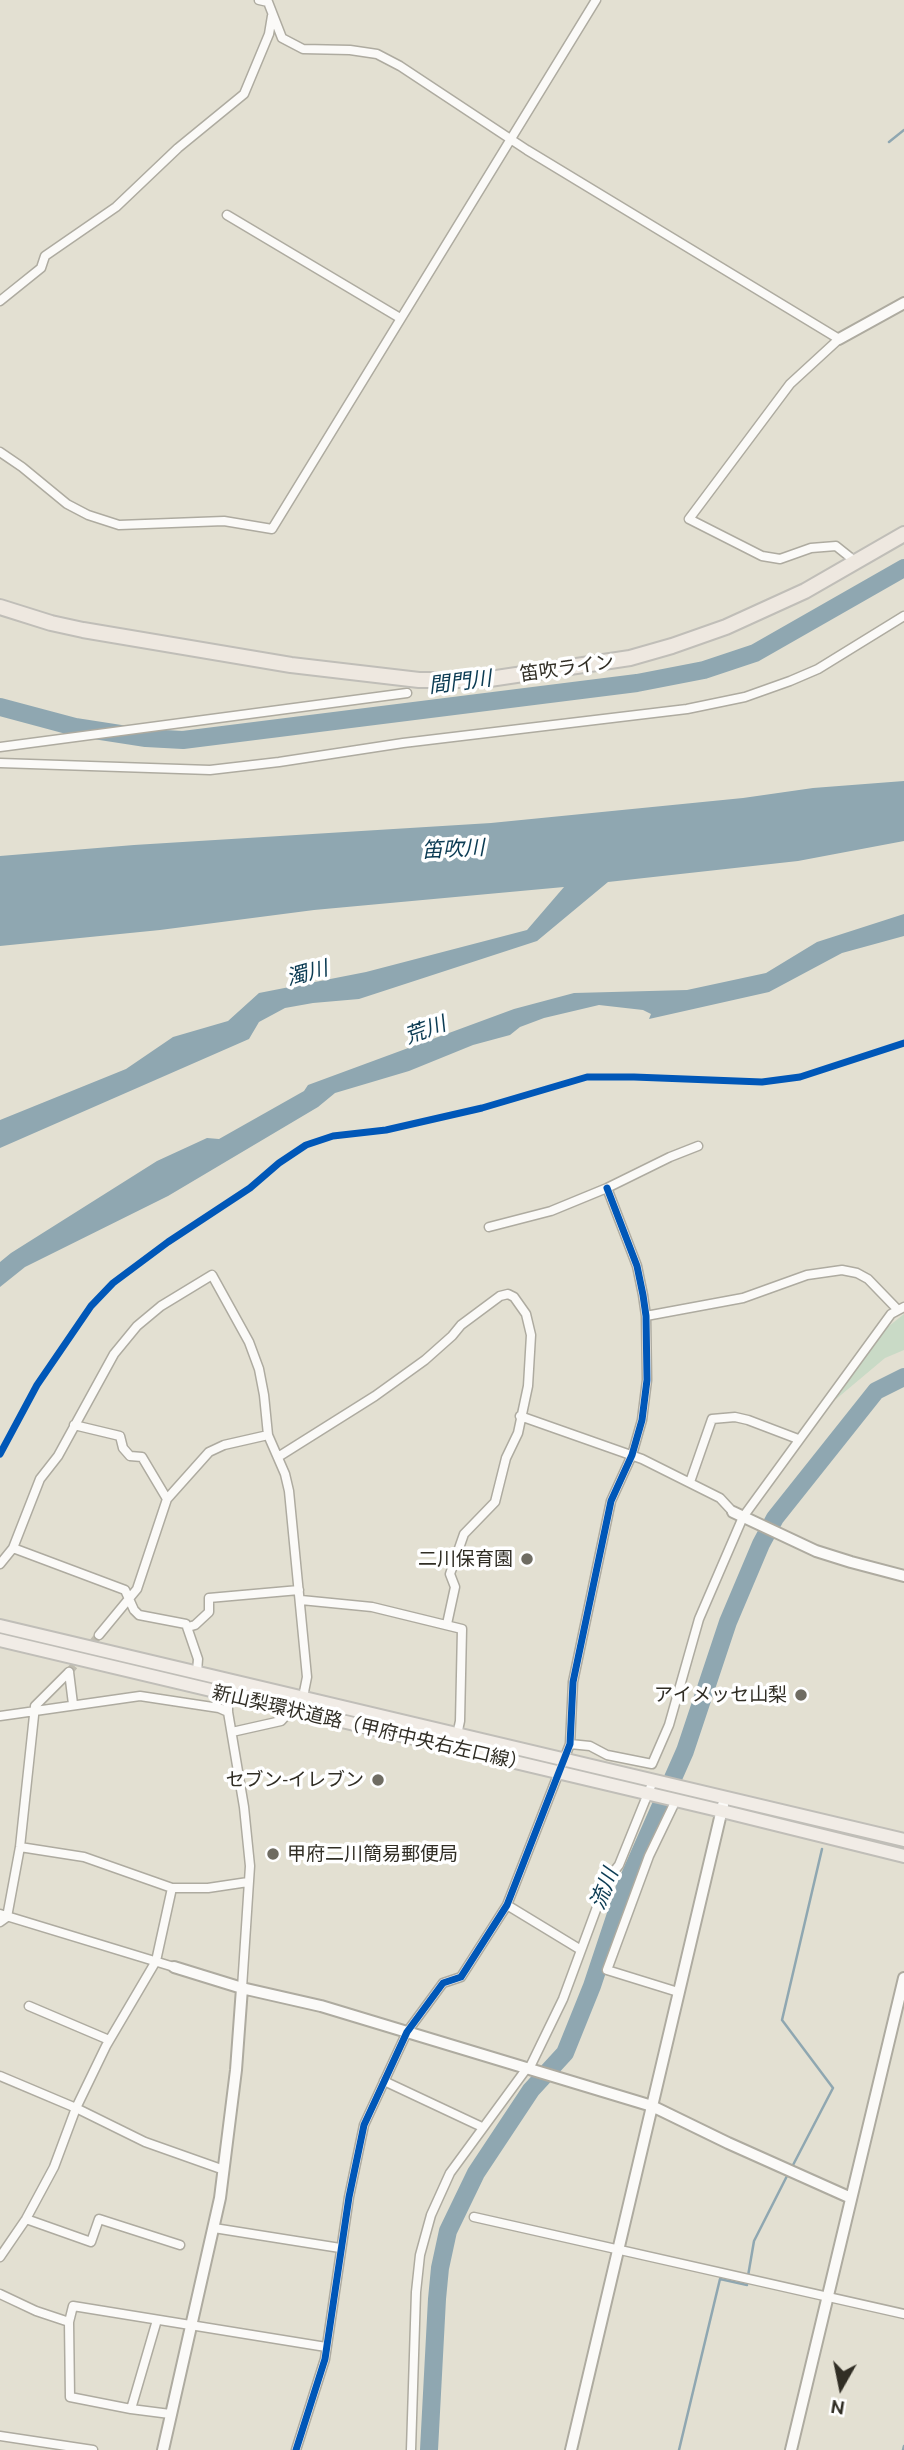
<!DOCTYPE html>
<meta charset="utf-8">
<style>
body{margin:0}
#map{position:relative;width:904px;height:2450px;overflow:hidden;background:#e3e0d2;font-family:Ubuntu,sans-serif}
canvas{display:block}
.north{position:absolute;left:806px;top:2352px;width:70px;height:70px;-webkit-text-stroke:5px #fff;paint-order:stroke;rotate:189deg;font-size:19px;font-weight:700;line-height:28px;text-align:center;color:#312e25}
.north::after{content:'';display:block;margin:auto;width:24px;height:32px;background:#312e25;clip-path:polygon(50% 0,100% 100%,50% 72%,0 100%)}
</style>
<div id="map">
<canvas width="904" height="2450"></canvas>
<div class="north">N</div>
</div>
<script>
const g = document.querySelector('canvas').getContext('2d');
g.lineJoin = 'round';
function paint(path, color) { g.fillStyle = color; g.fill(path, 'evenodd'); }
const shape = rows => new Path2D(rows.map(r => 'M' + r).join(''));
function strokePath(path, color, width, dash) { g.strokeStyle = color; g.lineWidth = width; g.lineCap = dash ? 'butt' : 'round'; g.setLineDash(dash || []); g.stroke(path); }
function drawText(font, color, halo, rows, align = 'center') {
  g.font = font + ' Ubuntu,"Noto Sans JP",sans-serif'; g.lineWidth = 7; g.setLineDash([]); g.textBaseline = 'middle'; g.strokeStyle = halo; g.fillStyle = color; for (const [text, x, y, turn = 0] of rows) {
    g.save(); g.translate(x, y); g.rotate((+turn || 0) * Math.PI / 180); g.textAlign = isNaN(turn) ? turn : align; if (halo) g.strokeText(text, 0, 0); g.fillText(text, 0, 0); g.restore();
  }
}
paint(shape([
 [904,1314,904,1350,885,1358,835,1400,884,1330]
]), '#c9dac6');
paint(shape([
 [904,781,904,841,798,861,608,882,537,941,359,999,313,1003,285,1008,259,1022,249,1039,0,1148,0,1120,126,1069,173,1037,228,1021,259,993,366,972,527,930,564,887,314,910,160,930,0,946,0,856,134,845,491,823,743,798,813,788],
 [904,914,904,936,842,953,769,992,649,1019,651,1014,643,1010,599,1005,544,1018,520,1027,510,1035,473,1045,409,1071,335,1093,318,1107,168,1196,25,1267,0,1287,0,1262,11,1253,157,1161,207,1138,219,1139,304,1091,308,1085,514,1009,574,993,687,990,766,973,817,942]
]), '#8fa7b1');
strokePath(shape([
 [889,142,904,130],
 [792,2167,833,2088,782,2020,822,1849],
 [748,2276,754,2241,789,2172],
 [679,2450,720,2279,747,2285],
 [903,2450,904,2446]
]), '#8fa7b1', 2.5);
strokePath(shape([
 [0,707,75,727,146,738,183,740,637,683,704,670,755,653,904,568],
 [429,2450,437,2299,440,2268,448,2231,476,2173,531,2090,565,2053,592,1986,625,1887,685,1751,728,1622,761,1544,775,1518,876,1391,904,1377]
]), '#8fa7b1', 18);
strokePath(shape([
 [69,1672,99,1635]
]), '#bfbcaf', 8, [8, 4]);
const minor = shape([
 [259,0,268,2,282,38,303,49,350,50,377,54,400,66,527,150,839,339,790,384,689,519,762,556,780,559,811,548,836,546,856,562],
 [227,215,400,318],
 [0,301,41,268,45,256,116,207,178,148,244,94,269,34,272,16],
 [0,452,22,467,67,504,88,515,119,525,224,521,272,529,596,0],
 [0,747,407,693],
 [0,763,210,770,279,762,403,743,687,709,745,697,790,681,818,669,904,616],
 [489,1227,551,1211,607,1188,670,1157,698,1146],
 [646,1316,743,1298,807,1275,842,1270,857,1273,868,1279,898,1310],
 [520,1416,642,1459,720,1498,733,1512],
 [74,1425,120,1436,123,1448,130,1456,142,1457,167,1499],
 [278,1457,375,1396,425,1360,452,1336,461,1325,500,1296,508,1294,514,1297,526,1314,531,1335,528,1386,518,1433,506,1458,495,1502,464,1534,450,1574,455,1587,447,1624],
 [690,1482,712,1419,735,1417,748,1420,798,1439],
 [13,1548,125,1590,134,1610,139,1615,186,1624,198,1659,197,1672],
 [0,1564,13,1548,40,1479,58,1456,114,1354,137,1326,161,1306,212,1275,249,1342,259,1369,264,1395,268,1435,285,1474,289,1491,307,1677,303,1697,281,1721,232,1732],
 [301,1600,372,1607,462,1629,460,1721,457,1735],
 [188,1627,195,1625,209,1612,209,1598,299,1590],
 [99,1635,137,1589,167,1499,209,1452,224,1445,268,1435],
 [69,1672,73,1704],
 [228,1695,228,1712,244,1807,250,1866,242,1988],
 [0,1716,140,1696,219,1708,228,1712],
 [570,1744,590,1746,607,1755,652,1764,669,1725,699,1619,743,1517,891,1314,904,1307],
 [676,1800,649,1856,607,1970,678,1992],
 [20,1847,84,1857,172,1888,208,1888,248,1882],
 [507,1905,581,1950],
 [0,1914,174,1967],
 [0,1922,7,1917,20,1847,35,1706,69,1672],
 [29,2006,109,2040],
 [529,2069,563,1999,607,1880,619,1865,653,1781],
 [0,2076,76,2108,145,2142,224,2170],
 [384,2081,482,2127],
 [474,2217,904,2314],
 [26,2219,91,2242,99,2219,180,2245],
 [214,2228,340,2248],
 [0,2257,26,2219,54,2167,76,2108,106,2046,156,1961,172,1888],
 [0,2294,36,2311,69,2322],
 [131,2409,157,2320],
 [170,2414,131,2409,70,2397,69,2322,73,2306,326,2347],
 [0,2436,93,2450],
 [296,2450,325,2359,349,2197,364,2125,407,2032,443,1983,461,1977,507,1905,570,1744,573,1682,611,1501,632,1455,642,1420,647,1380,646,1316,643,1295,637,1266,607,1188],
 [411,2450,416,2292,420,2255,431,2215,450,2173,527,2068]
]);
const tertiary = shape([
 [839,339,904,303],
 [733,1512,816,1551,851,1562,904,1576],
 [174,1967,242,1988,321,2006,652,2106,728,2143,851,2198],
 [163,2450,220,2198,236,2070,242,1988],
 [571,2450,723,1805],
 [791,2450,904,1978]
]);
const primary = shape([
 [0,1626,904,1840],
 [0,1640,722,1811,904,1856]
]);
const trunk = shape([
 [0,607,51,623,83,630,291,665,419,680,483,680,630,658,672,646,726,627,805,591,904,534]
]);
strokePath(minor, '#aeaba0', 11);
strokePath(tertiary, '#aeaba0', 14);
strokePath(primary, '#c0beb8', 16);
strokePath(trunk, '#c0beb8', 18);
strokePath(minor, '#fbfaf8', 8);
strokePath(tertiary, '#fbfaf8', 10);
strokePath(primary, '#f1ece6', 12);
strokePath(trunk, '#eee8e0', 14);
strokePath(shape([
 [0,1454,37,1385,91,1306,113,1283,168,1242,250,1188,279,1163,306,1145,333,1136,386,1130,482,1108,587,1077,634,1077,762,1082,800,1077,904,1043],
 [296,2450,325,2359,349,2197,364,2125,407,2032,443,1983,461,1977,507,1905,570,1744,573,1682,611,1501,632,1455,642,1420,647,1380,646,1316,643,1295,637,1266,607,1188]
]), '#0057b8', 7);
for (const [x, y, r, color] of [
 [527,1559,7,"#6f6c62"],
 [801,1695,7,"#6f6c62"],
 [378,1780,7,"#6f6c62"],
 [273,1854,7,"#6f6c62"]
]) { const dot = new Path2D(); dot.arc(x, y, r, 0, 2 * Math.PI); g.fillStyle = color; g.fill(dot); strokePath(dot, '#fff', 2.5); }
drawText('19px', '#312e25', '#fff', [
 ["笛吹ライン",567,668,-8],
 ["新山梨環状道路（甲府中央右左口線）",370,1728,13]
]);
drawText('19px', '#312e25', '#fff', [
 ["二川保育園",513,1559],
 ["アイメッセ山梨",787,1695],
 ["セブン-イレブン",364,1780],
 ["甲府二川簡易郵便局",287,1854,"left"]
], 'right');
drawText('italic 21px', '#0b3b53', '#fff', [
 ["間門川",460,682,-7],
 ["笛吹川",453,849,-3],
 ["濁川",307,973,-15],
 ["荒川",425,1030,-20],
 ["流川",604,1889,-69]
]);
</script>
